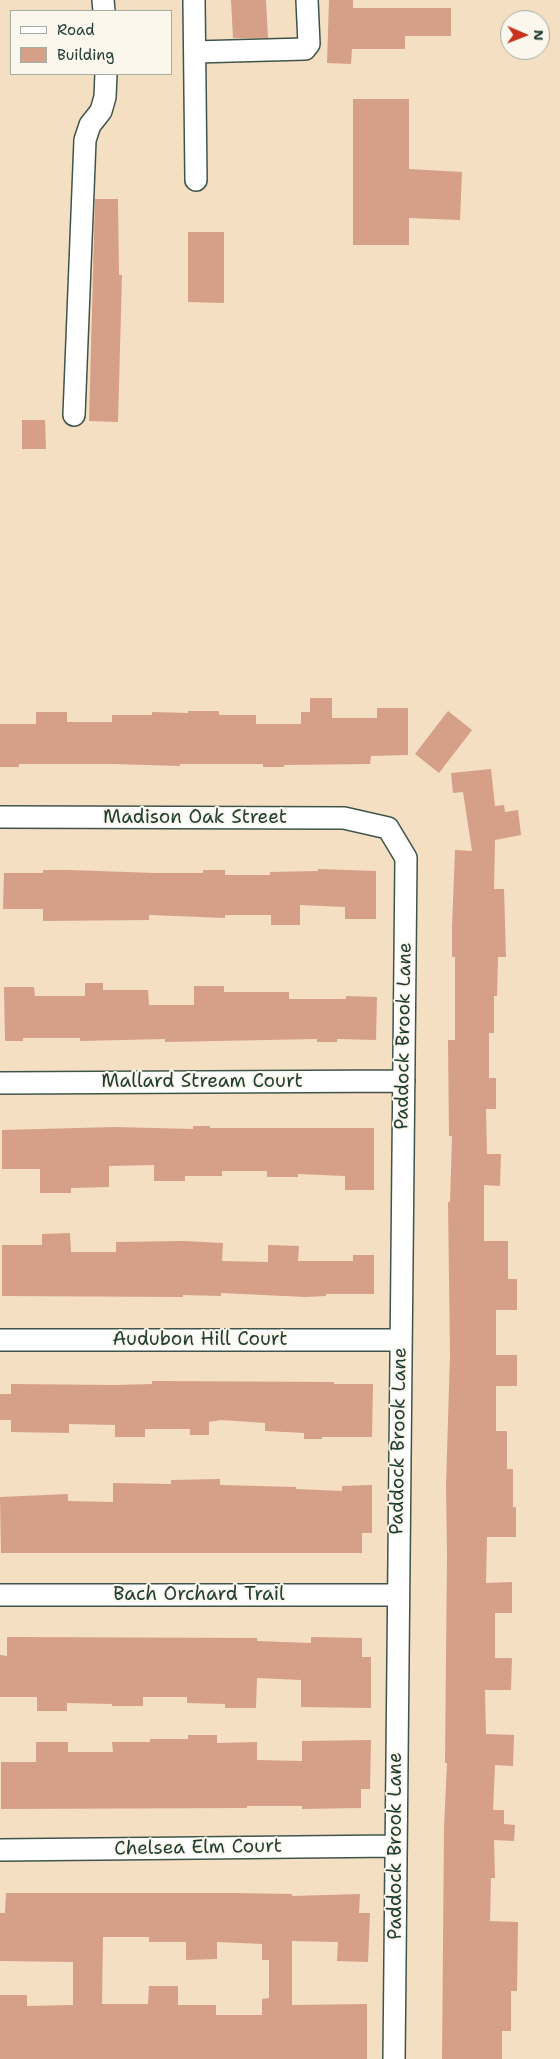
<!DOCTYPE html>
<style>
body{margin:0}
#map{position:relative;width:560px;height:2059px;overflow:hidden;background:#f4dfc3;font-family:"Shantell Sans",sans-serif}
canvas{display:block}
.legend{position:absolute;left:10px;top:10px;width:162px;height:65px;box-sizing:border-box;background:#fbf7ec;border:1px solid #a3ada2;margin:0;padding:6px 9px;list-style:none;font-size:15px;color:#1f3d34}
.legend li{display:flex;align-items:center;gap:10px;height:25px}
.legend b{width:25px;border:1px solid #a3ada2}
.north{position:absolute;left:500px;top:10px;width:50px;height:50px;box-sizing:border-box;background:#fbf7ec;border:1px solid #a3ada2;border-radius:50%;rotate:91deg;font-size:14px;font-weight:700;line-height:20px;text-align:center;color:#1f3d34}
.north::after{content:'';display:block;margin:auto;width:18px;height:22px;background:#c8321e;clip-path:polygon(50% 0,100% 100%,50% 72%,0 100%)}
</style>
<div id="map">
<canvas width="560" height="2059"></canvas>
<ul class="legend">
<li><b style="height:6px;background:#fff"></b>Road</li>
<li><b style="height:14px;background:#d69f87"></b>Building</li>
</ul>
<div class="north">N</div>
</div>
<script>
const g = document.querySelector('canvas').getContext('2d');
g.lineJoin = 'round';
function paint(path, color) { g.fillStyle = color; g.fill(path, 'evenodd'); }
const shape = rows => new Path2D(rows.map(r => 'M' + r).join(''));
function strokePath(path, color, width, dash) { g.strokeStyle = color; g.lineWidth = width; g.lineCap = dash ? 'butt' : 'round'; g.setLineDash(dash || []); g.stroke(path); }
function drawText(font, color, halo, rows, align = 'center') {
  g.font = font + ' "Shantell Sans",sans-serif'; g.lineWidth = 4; g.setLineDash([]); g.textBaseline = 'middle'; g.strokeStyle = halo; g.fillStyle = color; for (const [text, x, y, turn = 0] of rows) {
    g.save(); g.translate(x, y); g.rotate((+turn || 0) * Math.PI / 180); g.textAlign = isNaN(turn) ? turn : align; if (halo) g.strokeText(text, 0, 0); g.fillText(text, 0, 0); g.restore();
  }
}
paint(shape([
 [231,0,266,0,268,38,233,38],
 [329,0,353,0,353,8,451,8,451,36,405,36,405,49,352,49,351,64,327,63],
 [353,99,409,99,409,169,462,172,460,220,409,218,409,245,353,245],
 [95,199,118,199,119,275,122,275,118,422,89,421],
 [188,232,224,232,224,303,188,302],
 [22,420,45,420,46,449,22,449],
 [310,698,332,698,332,718,377,718,377,708,408,708,408,755,371,756,370,764,284,765,284,767,263,767,263,764,180,764,180,766,112,764,19,764,19,767,0,767,0,724,36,724,36,712,67,712,67,722,112,722,112,715,152,715,152,712,188,713,188,711,219,711,219,715,256,715,256,724,301,724,301,712,310,712],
 [448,711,472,730,439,773,415,754],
 [491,769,495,806,504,805,505,812,518,810,521,835,495,840,494,889,504,889,506,957,498,957,497,996,494,996,494,1033,489,1033,489,1078,496,1078,496,1109,486,1109,487,1154,501,1154,500,1186,484,1185,484,1241,508,1241,508,1279,517,1279,517,1310,496,1310,496,1355,517,1355,517,1386,496,1386,496,1431,507,1431,507,1469,513,1469,513,1507,516,1507,516,1537,487,1537,486,1583,512,1582,512,1613,495,1613,495,1658,512,1658,511,1690,485,1690,486,1734,514,1735,513,1766,495,1765,493,1810,504,1810,504,1824,515,1825,514,1841,494,1840,495,1878,491,1878,490,1921,518,1922,517,1991,511,1991,511,2031,502,2031,502,2059,442,2059,444,1828,447,1763,445,1763,447,1555,446,1485,450,1355,448,1202,450,1202,452,1136,449,1136,448,1040,455,1040,455,957,452,957,452,927,455,850,472,851,463,792,453,793,451,773],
 [318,869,376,871,376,919,345,919,345,907,300,905,300,925,271,925,271,915,225,915,225,918,149,915,149,920,43,921,43,909,3,909,4,873,43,873,43,870,69,870,155,873,203,873,203,870,225,870,225,875,270,875,270,872,318,871],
 [85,983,103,983,103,990,148,990,149,1005,194,1005,194,986,224,986,224,992,289,992,289,999,346,999,346,996,377,997,376,1040,337,1039,337,1042,317,1042,317,1039,165,1042,165,1039,80,1041,80,1038,23,1038,23,1041,5,1041,4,987,34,987,35,996,85,996],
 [193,1126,210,1126,210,1128,374,1128,374,1190,345,1190,345,1176,298,1174,298,1177,267,1177,267,1171,222,1171,222,1176,185,1176,185,1181,154,1181,154,1165,109,1166,109,1187,71,1188,71,1193,40,1193,40,1169,2,1169,2,1130,115,1127,193,1129],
 [70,1233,71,1252,116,1252,116,1242,184,1241,223,1243,222,1261,268,1262,268,1245,299,1246,298,1261,353,1261,353,1255,374,1255,374,1294,326,1294,326,1296,305,1297,221,1293,221,1296,183,1295,183,1297,2,1296,2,1245,42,1245,42,1234],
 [152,1381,334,1382,334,1384,373,1384,372,1437,322,1437,322,1439,304,1439,304,1433,265,1431,265,1423,221,1420,209,1422,209,1435,190,1435,190,1429,145,1429,145,1437,115,1437,115,1425,69,1424,69,1433,11,1432,11,1420,0,1420,0,1394,11,1394,11,1384,115,1385,152,1384],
 [220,1479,220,1485,296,1487,296,1489,342,1491,342,1486,372,1485,372,1533,362,1533,362,1553,1,1553,0,1497,68,1494,68,1501,113,1502,113,1483,171,1484,171,1480],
 [7,1637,257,1638,257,1641,311,1643,311,1637,362,1638,362,1657,371,1657,371,1708,301,1707,301,1680,257,1678,256,1708,225,1708,225,1704,187,1703,187,1697,143,1697,143,1706,112,1706,112,1704,67,1703,67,1711,37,1711,37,1697,0,1697,0,1655,7,1656],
 [188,1735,217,1735,217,1743,257,1742,257,1760,302,1761,302,1741,371,1740,370,1789,361,1789,361,1808,302,1809,302,1806,247,1806,247,1808,1,1809,1,1762,36,1762,36,1742,68,1742,68,1752,113,1752,112,1742,150,1742,150,1739,188,1739],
 [6,1893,234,1893,292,1894,292,1896,360,1894,359,1913,370,1913,368,1962,337,1961,338,1942,292,1941,292,2005,367,2004,367,2059,0,2059,0,1995,27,1995,27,2006,73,2005,73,1962,0,1961,0,1913,5,1913],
 [103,1937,149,1937,149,1942,186,1942,186,1960,217,1959,217,1942,262,1944,262,1960,269,1960,269,1998,262,1999,262,2015,216,2015,216,2005,178,2005,178,1986,149,1986,148,2004,102,2004]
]), '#d69f87');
const minor = shape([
 [103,0,104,11],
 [194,0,196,180],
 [195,52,305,49,309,44,307,0],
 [74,415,85,140,90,125,101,111,105,97,106,74],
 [0,817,344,818,388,828,406,858,394,2059],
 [0,1083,404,1081],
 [0,1340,400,1340],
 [0,1595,398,1595],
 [0,1850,396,1846]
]);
strokePath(minor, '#3f5549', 24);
strokePath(minor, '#fff', 21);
drawText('19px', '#1f3d34', '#fbf7ec', [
 ["Madison Oak Street",195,818],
 ["Paddock Brook Lane",404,1036,-89],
 ["Mallard Stream Court",202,1082],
 ["Audubon Hill Court",200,1340],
 ["Paddock Brook Lane",399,1441,-89],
 ["Bach Orchard Trail",199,1595],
 ["Paddock Brook Lane",396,1846,-90],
 ["Chelsea Elm Court",198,1848,-1]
]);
</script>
